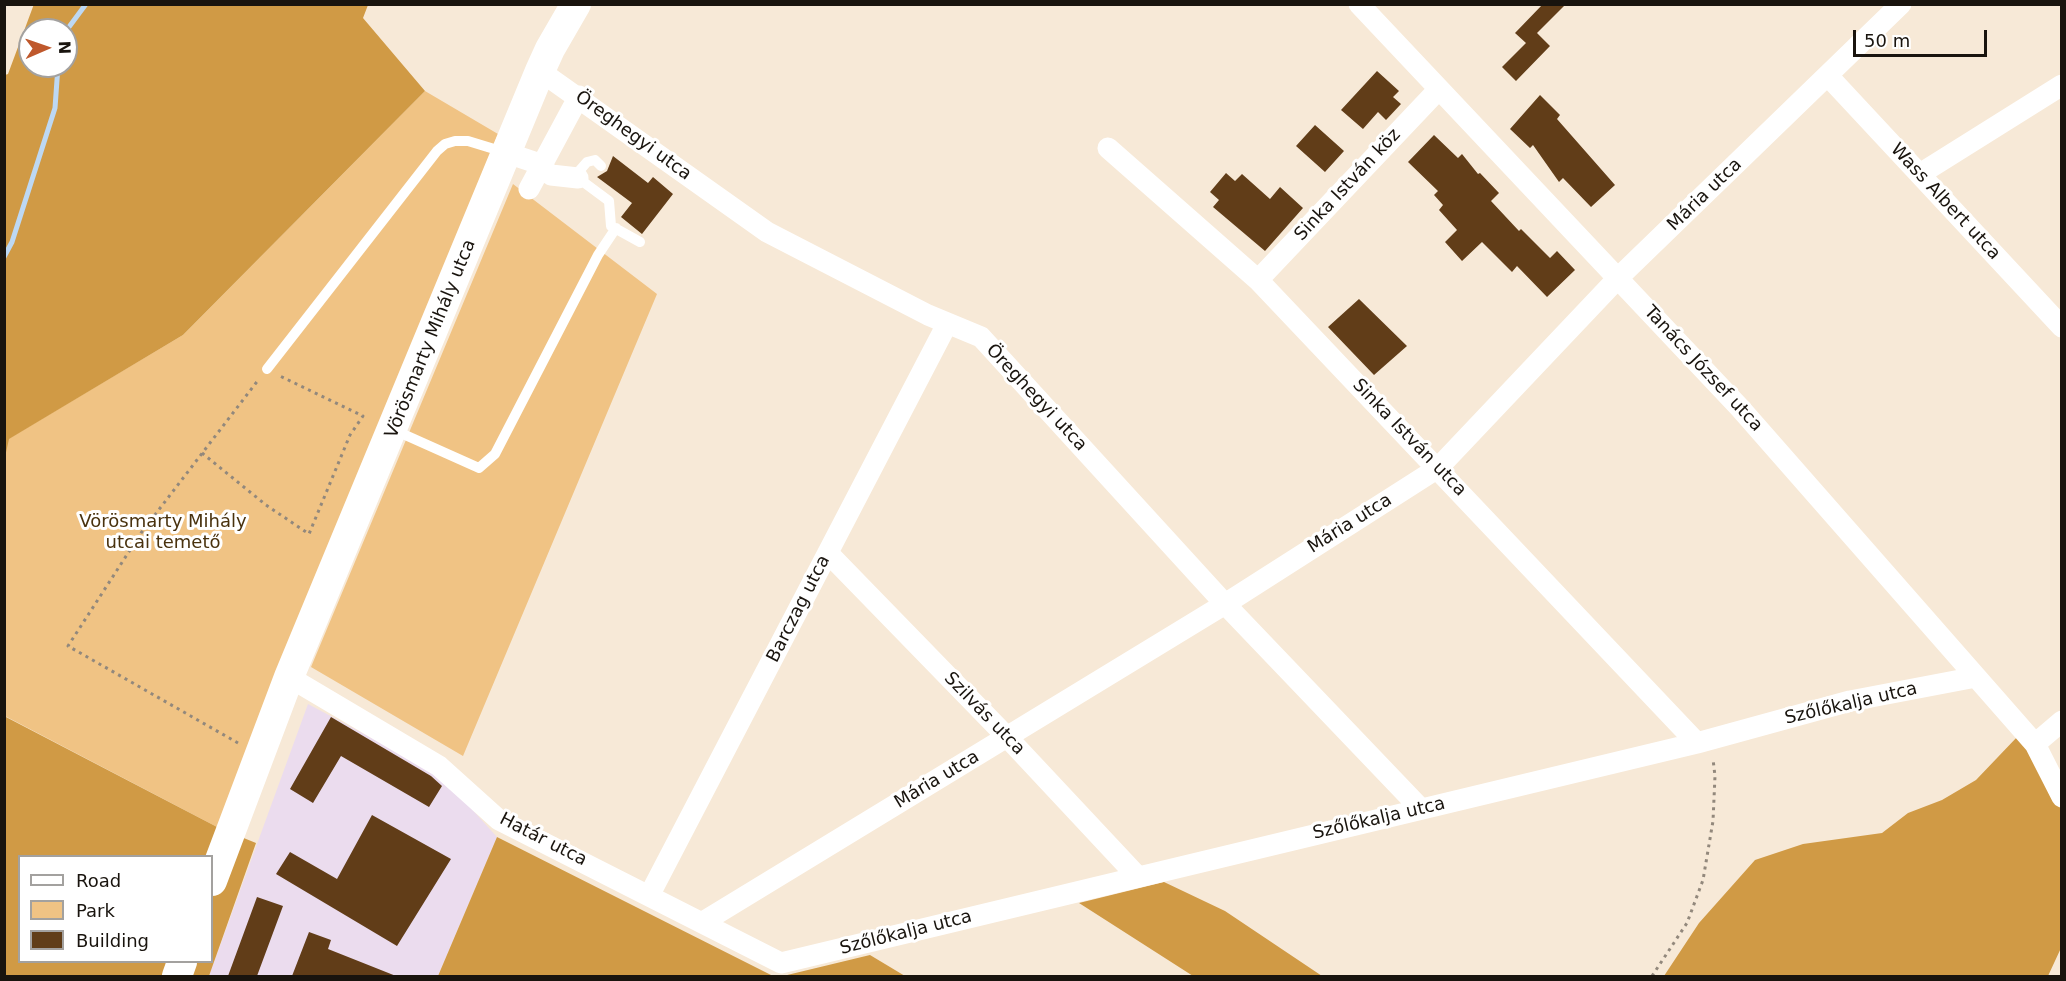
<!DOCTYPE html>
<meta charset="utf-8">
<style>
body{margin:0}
#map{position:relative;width:2066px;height:981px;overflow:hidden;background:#f7e9d7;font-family:"DejaVu Sans",sans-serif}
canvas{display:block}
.frame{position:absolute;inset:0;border:6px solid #19140e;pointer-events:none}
.legend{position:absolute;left:18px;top:855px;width:195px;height:108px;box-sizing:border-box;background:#fff;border:2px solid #a3a19f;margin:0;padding:8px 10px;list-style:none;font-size:18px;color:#19140e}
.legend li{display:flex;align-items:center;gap:12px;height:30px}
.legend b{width:30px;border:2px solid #a3a19f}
.north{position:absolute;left:18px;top:18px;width:60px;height:60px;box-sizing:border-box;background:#fff;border:2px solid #a3a19f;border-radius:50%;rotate:88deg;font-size:16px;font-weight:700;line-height:24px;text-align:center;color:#19140e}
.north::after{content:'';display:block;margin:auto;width:21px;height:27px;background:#bf582c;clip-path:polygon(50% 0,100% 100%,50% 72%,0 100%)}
.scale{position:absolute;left:1853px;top:30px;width:134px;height:27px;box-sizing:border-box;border:3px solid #19140e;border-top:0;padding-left:8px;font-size:18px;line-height:21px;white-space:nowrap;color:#19140e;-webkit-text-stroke:4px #fff;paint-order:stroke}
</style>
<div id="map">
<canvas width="2066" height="981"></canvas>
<div class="frame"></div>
<ul class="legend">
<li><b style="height:8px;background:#fff"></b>Road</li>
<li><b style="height:16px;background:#f0c384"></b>Park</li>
<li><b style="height:16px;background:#613d18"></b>Building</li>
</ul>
<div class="north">N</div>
<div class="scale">50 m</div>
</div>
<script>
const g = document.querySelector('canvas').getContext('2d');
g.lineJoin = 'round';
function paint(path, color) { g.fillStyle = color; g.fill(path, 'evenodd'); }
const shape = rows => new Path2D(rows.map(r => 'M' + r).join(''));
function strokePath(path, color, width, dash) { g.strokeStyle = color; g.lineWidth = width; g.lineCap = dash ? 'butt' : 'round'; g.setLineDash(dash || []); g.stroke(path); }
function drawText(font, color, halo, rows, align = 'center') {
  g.font = font + ' "DejaVu Sans",sans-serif'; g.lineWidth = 6; g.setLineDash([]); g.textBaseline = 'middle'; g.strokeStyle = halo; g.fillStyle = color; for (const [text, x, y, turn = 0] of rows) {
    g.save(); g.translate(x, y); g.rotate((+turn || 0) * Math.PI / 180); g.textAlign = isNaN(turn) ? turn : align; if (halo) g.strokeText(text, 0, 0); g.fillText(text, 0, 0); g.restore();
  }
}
paint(shape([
 [308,704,441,775,497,837,438,976,209,976]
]), '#ebdcee');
paint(shape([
 [425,91,498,134,219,828,5,716,4,457,8,439,183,335],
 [513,184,657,294,463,756,311,667]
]), '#f0c384');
paint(shape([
 [34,4,368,5,363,18,425,91,183,335,9,439,5,457,5,75,8,74],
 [30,30,66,30,66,66,30,66],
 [4,716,219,828,256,843,209,976,5,976],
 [20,856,212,856,212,962,20,962],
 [2018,736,2061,803,2061,948,2048,976,1664,976,1699,923,1755,860,1803,844,1882,833,1908,813,1942,800,1976,780],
 [497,837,773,976,438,976],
 [1164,882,1225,911,1322,976,1193,976,1079,903],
 [870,955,905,976,783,976]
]), '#d09a45');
strokePath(shape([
 [66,31,86,4],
 [4,257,12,242,55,108,58,66]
]), '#bdd8f3', 5);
paint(shape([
 [1543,4,1566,4,1537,33,1550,46,1516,81,1502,67,1526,43,1515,33],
 [1377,71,1399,91,1393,97,1401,104,1386,120,1378,112,1363,129,1341,110],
 [1540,95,1560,115,1557,119,1615,185,1591,207,1563,178,1559,182,1533,145,1530,148,1510,129],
 [1315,125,1344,151,1325,172,1296,146],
 [1434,135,1458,158,1462,154,1478,174,1480,173,1499,193,1491,201,1519,231,1521,229,1550,258,1557,251,1575,270,1547,297,1517,266,1512,272,1482,242,1462,261,1445,242,1457,230,1439,210,1443,205,1434,195,1438,191,1408,162],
 [613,156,648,183,653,177,673,194,642,234,621,217,632,203,597,177,607,171],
 [1226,173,1235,181,1242,174,1270,199,1280,187,1303,208,1265,251,1213,207,1219,200,1210,192],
 [1359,299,1407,346,1374,375,1328,327],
 [331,717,431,776,442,786,429,807,341,756,313,803,290,789],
 [372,815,451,859,397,946,276,874,290,852,337,879],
 [257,897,283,906,257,976,228,976],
 [309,932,331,940,328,949,396,976,292,976]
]), '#613d18');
strokePath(shape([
 [202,453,266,505,309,534,350,435,363,416,280,376],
 [238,743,68,646,141,533,259,379],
 [1652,976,1687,923,1703,880,1713,821,1715,776,1713,759]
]), '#92887c', 3, [3, 4.5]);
strokePath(shape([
 [601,166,595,160,587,162,580,170,578,178,609,201,611,226,640,242],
 [267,369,437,151,445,144,455,141,468,141,504,152],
 [394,430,479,468,495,454,598,255,616,228]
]), '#fff', 10);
strokePath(shape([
 [1359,4,1740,408,2035,744,2062,797],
 [540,71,767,232,928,315,981,337,1225,604,1421,809],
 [1829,77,2062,327],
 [1108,148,1258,280,1697,743],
 [507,153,534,162,551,175,578,178],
 [1920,174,2062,85],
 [529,189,579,96],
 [1258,280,1438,90],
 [828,553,1007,737,1138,877],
 [289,677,439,766,499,820,781,963,1697,743,1850,701,1976,677],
 [2035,744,2062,721],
 [650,894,947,324],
 [703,922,1225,604,1438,468,1618,278,1901,4]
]), '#fff', 21);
strokePath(shape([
 [212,881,289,677,540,71,550,49,576,4],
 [177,976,182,962]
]), '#fff', 30);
drawText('18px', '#19140e', '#fff', [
 ["Öreghegyi utca",633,136,36],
 ["Sinka István köz",1348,185,-47],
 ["Mária utca",1705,195,-44],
 ["Wass Albert utca",1945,202,47],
 ["Vörösmarty Mihály utca",431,339,-68],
 ["Tanács József utca",1703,369,47],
 ["Öreghegyi utca",1036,398,47],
 ["Sinka István utca",1409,438,46],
 ["Mária utca",1350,524,-32],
 ["Barczag utca",799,609,-63],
 ["Szőlőkalja utca",1851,704,-13],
 ["Szilvás utca",984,714,46],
 ["Mária utca",937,780,-31],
 ["Szőlőkalja utca",1379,819,-13],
 ["Határ utca",543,840,27],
 ["Szőlőkalja utca",906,933,-14]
]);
drawText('18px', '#49320e', '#fff', [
 ["Vörösmarty Mihály",163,522],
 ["utcai temető",163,543]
]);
</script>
